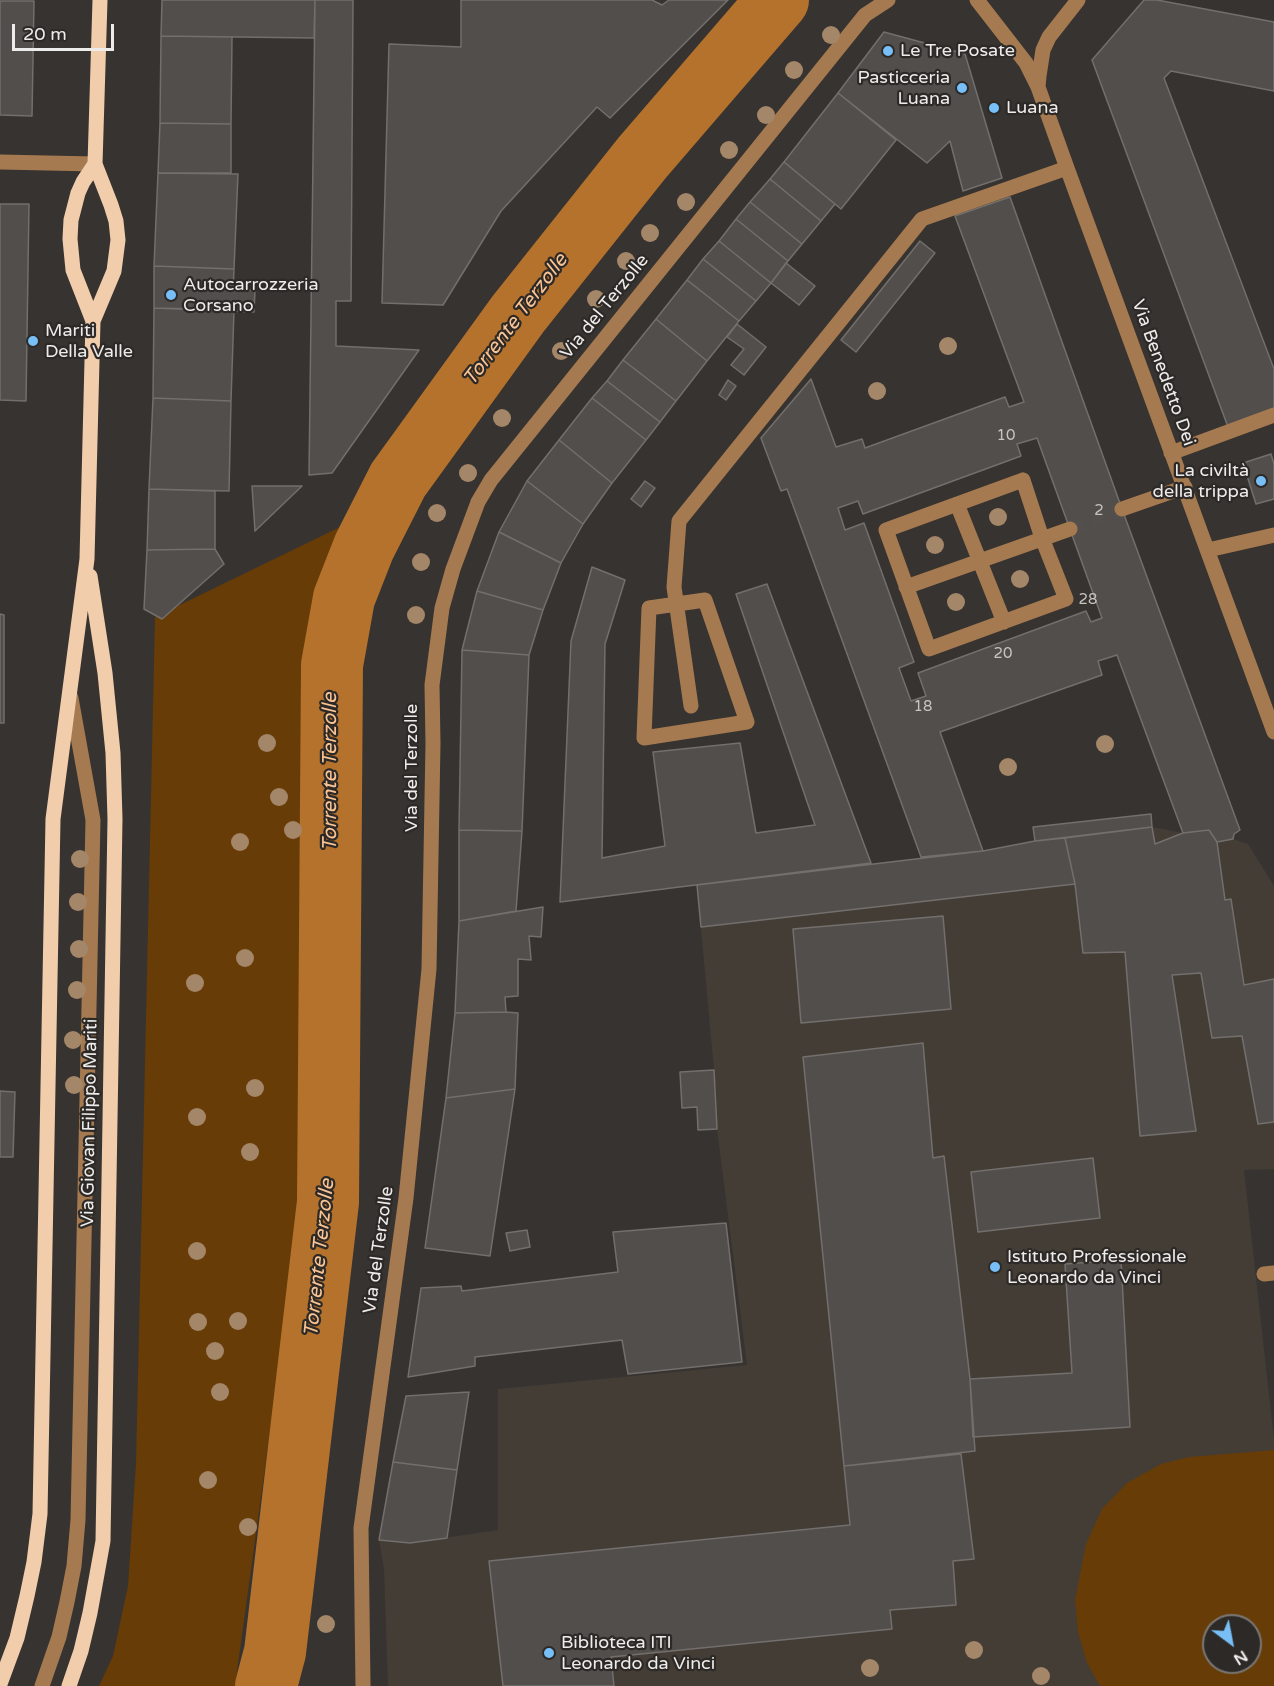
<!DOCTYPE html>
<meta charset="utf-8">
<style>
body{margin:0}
#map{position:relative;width:1274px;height:1686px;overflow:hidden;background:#373330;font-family:"Varela Round",sans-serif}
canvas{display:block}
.north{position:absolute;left:1202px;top:1614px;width:60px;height:60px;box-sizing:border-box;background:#2c2927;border:2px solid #7a7775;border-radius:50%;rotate:148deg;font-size:16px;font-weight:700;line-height:24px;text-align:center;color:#eeecea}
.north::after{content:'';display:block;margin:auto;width:21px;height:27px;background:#78bff7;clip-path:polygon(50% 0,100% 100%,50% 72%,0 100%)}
.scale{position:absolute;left:12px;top:24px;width:102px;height:27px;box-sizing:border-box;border:3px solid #eeecea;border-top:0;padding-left:8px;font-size:18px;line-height:21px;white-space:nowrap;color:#eeecea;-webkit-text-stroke:4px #2c2927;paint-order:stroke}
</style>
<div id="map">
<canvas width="1274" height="1686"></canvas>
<div class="north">N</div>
<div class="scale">20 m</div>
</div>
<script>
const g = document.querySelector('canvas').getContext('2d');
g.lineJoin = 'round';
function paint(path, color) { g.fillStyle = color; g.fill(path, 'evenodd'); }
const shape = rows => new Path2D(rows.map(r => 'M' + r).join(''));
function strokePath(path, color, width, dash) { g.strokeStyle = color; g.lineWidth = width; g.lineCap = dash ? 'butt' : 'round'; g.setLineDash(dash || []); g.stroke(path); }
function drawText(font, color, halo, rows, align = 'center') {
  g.font = font + ' "Varela Round",sans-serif'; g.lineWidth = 4.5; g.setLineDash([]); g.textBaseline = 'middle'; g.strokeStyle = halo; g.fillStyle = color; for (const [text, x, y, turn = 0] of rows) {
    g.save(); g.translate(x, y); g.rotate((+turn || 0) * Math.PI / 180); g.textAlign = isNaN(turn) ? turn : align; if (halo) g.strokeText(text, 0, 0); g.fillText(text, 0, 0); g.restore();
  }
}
paint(shape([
 [1152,827,1183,833,1217,842,1233,839,1248,844,1274,886,1274,1169,1244,1170,1274,1439,1274,1686,388,1686,384,1569,379,1540,410,1543,498,1530,498,1389,747,1365,717,1129,714,1070,697,885,983,851,1035,841],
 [1214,1626,1250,1626,1250,1662,1214,1662]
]), '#443d36');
paint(shape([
 [340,527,298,1228,235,1686,99,1686,113,1656,128,1586,136,1463,155,617],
 [1274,1450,1274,1686,1100,1686,1087,1663,1078,1632,1075,1600,1086,1544,1102,1509,1127,1483,1161,1464,1189,1457],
 [1214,1626,1250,1626,1250,1662,1214,1662]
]), '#673c07');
strokePath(shape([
 [266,1686,275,1652,328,1202,332,665,344,598,364,547,398,480,518,314,642,158,778,0]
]), '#b4722d', 62);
const building = shape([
 [162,0,315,0,314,38,161,36,162,0],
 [315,0,353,0,351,301,336,301,336,346,419,350,332,473,309,475,315,0],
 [461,0,652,0,662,5,669,0,728,0,610,118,597,107,501,211,443,305,382,303,389,44,461,47,461,0],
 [1144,0,1157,0,1274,22,1274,91,1171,71,1164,78,1274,369,1274,411,1228,427,1092,60,1144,0],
 [0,1,34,1,32,116,0,115,0,1],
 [884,32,965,54,1002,178,963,191,950,141,927,163,838,93,884,32],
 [161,36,232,37,231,124,160,123,161,36],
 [838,93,896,140,841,209,784,162,838,93],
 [160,123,231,124,231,173,158,173,160,123],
 [784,162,835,204,821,221,770,179,784,162],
 [158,173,238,174,234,269,154,266,158,173],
 [770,179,821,221,802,244,750,202,770,179],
 [1010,197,1122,509,1240,830,1234,834,1233,839,1217,842,1209,830,1183,833,1117,655,1098,661,1102,675,940,732,983,851,921,857,787,489,781,491,761,438,811,379,836,447,862,439,865,448,1005,397,1009,407,1024,402,955,216,1010,197],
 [1037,438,1102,618,1091,622,1086,611,918,673,926,696,911,701,899,668,914,662,864,523,845,530,838,508,858,501,863,514,1021,456,1017,444,1037,438],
 [750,202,802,244,788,261,736,219,750,202],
 [0,204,29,204,26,401,0,400,0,204],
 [736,219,788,261,771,283,719,241,736,219],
 [719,241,771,283,756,301,703,259,719,241],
 [920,241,935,253,856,352,841,340,920,241],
 [703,259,756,301,739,321,687,280,703,259],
 [786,263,815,286,799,305,771,283,786,263],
 [154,266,234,269,233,290,255,290,254,312,154,308,154,266],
 [687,280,739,321,707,361,656,319,687,280],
 [154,308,234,310,231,401,153,398,154,308],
 [656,319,707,361,676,401,623,360,656,319],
 [737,324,766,347,744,375,731,365,744,349,727,337,737,324],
 [623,360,676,401,660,422,607,381,623,360],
 [728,380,736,386,726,400,719,395,728,380],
 [607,381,660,422,646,440,592,398,607,381],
 [153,398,231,401,229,491,149,489,153,398],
 [592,398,646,440,612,483,559,440,592,398],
 [559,440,612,483,583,524,527,481,559,440],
 [1271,454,1274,464,1274,499,1256,504,1243,463,1271,454],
 [527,481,583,524,561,563,499,532,527,481],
 [645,481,655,488,641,507,631,499,645,481],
 [252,486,302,486,255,531,252,486],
 [149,489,215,491,215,549,147,550,149,489],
 [499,532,561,563,543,610,477,591,499,532],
 [215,549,224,564,162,619,144,609,147,550,215,549],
 [592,567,625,580,605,644,602,858,665,846,653,752,740,743,756,833,815,825,736,594,767,584,871,863,560,902,571,641,592,567],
 [477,591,543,610,529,655,462,650,477,591],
 [0,614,4,615,4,723,0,723,0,614],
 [462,650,529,655,522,831,459,830,462,650],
 [1151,814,1152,827,1035,841,1033,827,1151,814],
 [1152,827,1155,844,1183,833,1209,830,1217,842,1225,900,1231,899,1244,985,1274,979,1274,1122,1258,1124,1242,1036,1212,1038,1201,973,1172,975,1196,1131,1140,1136,1125,952,1083,953,1075,884,1065,838,1152,827],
 [459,830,522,831,516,911,459,921,459,830],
 [1065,838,1075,884,701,927,697,885,983,851,1035,841,1065,838],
 [543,907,541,937,529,936,531,960,518,959,518,996,505,997,506,1012,455,1013,459,921,543,907],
 [943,916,951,1009,801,1023,793,929,943,916],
 [506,1012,518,1013,515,1089,446,1098,455,1013,506,1012],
 [923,1043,933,1158,944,1156,970,1379,975,1451,844,1466,803,1057,923,1043],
 [714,1070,717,1129,698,1130,697,1107,682,1108,680,1072,714,1070],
 [515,1089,490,1256,425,1248,446,1098,515,1089],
 [0,1091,15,1092,13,1157,0,1157,0,1091],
 [1093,1158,1100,1218,978,1232,971,1172,1093,1158],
 [726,1223,742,1362,628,1374,622,1340,475,1357,475,1366,408,1377,421,1288,461,1286,462,1291,618,1272,613,1232,726,1223],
 [527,1230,530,1247,510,1251,506,1233,527,1230],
 [1121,1260,1130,1427,973,1437,970,1379,1072,1373,1065,1264,1121,1260],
 [469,1392,457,1470,393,1462,406,1396,469,1392],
 [961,1454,974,1559,953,1561,956,1605,890,1610,892,1629,611,1657,614,1686,503,1686,489,1561,850,1525,844,1466,961,1454],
 [393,1462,457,1470,447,1538,410,1543,379,1540,393,1462]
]);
paint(building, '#524e4b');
strokePath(building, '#736f6c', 1.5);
strokePath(shape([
 [1070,529,1122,509]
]), '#524f4c', 15, [15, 8]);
strokePath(shape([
 [977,0,1026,63,1038,87,1067,168,1274,732],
 [1038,87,1039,76,1043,50,1049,37,1078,0],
 [0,162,95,164],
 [1171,453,1274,415],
 [1023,480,1042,538,1066,599,929,649,886,530,1023,480],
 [957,504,1004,622],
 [1122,509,1185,487],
 [1208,550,1274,535],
 [906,587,1070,529],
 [705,600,747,722,644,738,649,608,705,600],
 [691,706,674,587,679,521,922,219,1067,168],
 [1264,1274,1274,1273],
 [42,1686,59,1637,67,1602,74,1566,78,1520,93,820,71,698],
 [363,1686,361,1528,406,1198,429,969,433,743,432,685,442,608,453,569,478,502,491,480,865,15,888,0]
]), '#a67a50', 15);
strokePath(shape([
 [93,321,73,270,70,239,71,220,78,193,83,182,95,164],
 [0,1684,17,1638,27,1596,34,1562,40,1514,53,819,87,559,93,321,114,271,118,240,116,221,111,205,95,164,100,0],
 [69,1686,81,1651,90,1613,103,1541,115,819,113,753,105,673,90,576]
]), '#f2cdac', 15);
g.fillStyle = '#a48669';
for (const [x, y] of [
 [831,35],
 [794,70],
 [766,115],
 [729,150],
 [686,202],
 [650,233],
 [626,261],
 [596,299],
 [948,346],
 [561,351],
 [877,391],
 [502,418],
 [468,473],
 [437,513],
 [998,517],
 [935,545],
 [421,562],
 [1020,579],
 [956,602],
 [416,615],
 [267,743],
 [1105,744],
 [1008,767],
 [279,797],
 [293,830],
 [240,842],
 [80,859],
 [78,902],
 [79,949],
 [245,958],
 [195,983],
 [77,990],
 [73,1040],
 [74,1085],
 [255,1088],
 [197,1117],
 [250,1152],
 [197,1251],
 [238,1321],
 [198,1322],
 [215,1351],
 [220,1392],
 [208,1480],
 [248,1527],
 [326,1624],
 [974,1650],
 [870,1668],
 [1041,1676]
]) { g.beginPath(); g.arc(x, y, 9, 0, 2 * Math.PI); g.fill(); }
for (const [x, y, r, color] of [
 [888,51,6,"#78bff7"],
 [962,88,6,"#78bff7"],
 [994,108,6,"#78bff7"],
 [171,295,6,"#78bff7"],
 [33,341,6,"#78bff7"],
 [1261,481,6,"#78bff7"],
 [995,1267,6,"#78bff7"],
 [549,1653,6,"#78bff7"]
]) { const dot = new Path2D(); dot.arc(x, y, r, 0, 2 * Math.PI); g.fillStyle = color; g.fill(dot); strokePath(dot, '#2c2927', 2); }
drawText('15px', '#c7c4c2', null, [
 ["10",1006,436],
 ["2",1099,511],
 ["28",1088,600],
 ["20",1003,654],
 ["18",923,707]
]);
drawText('18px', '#eeecea', '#2c2927', [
 ["Le Tre Posate",900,51],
 ["Pasticceria",950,78,"right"],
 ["Luana",950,99,"right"],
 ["Luana",1006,108],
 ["Autocarrozzeria",183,285],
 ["Corsano",183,306],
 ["Mariti",45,331],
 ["Della Valle",45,352],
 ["La civiltà",1249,471,"right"],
 ["della trippa",1249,492,"right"],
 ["Istituto Professionale",1007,1257],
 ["Leonardo da Vinci",1007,1278],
 ["Biblioteca ITI",561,1643],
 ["Leonardo da Vinci",561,1664]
], 'left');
drawText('18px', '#eeecea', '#2c2927', [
 ["Via del Terzolle",605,307,-51],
 ["Via Benedetto Dei",1163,373,70],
 ["Via del Terzolle",412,768,-90],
 ["Via Giovan Filippo Mariti",90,1123,-89],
 ["Via del Terzolle",379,1250,-82]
]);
drawText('italic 20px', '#fac494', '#2c2927', [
 ["Torrente Terzolle",516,320,-53],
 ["Torrente Terzolle",331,772,-90],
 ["Torrente Terzolle",320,1258,-84]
]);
</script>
